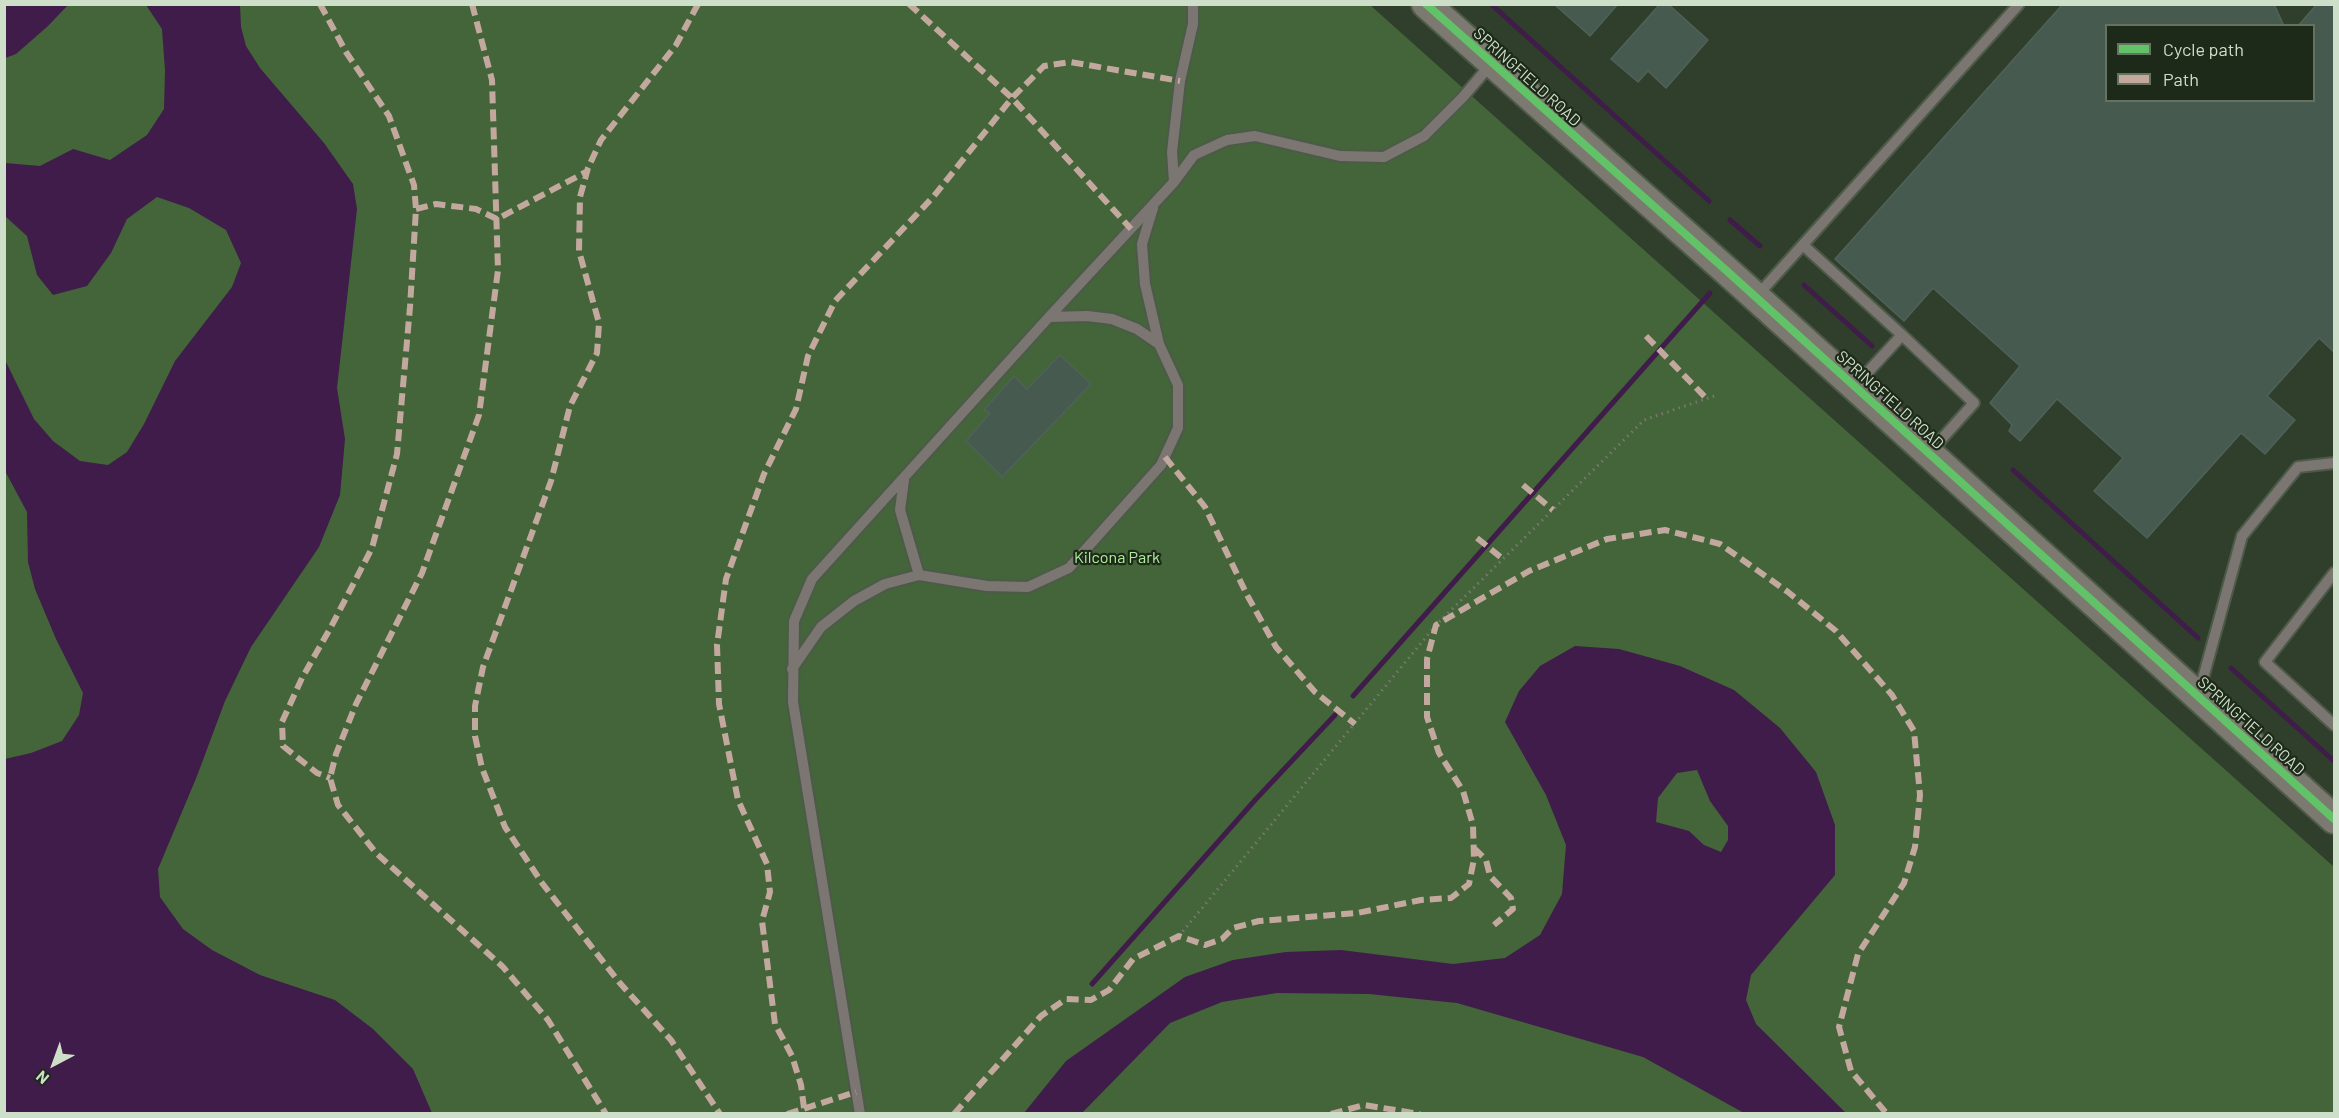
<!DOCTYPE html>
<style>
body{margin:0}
#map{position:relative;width:2339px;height:1118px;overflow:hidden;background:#303f2b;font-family:Barlow,sans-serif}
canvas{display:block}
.frame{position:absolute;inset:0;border:6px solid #cedfc9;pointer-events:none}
.legend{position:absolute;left:2105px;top:24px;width:210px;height:78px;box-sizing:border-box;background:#1d2a19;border:2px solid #64725f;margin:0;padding:8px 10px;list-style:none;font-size:18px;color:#cedfc9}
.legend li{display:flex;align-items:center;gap:12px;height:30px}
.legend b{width:30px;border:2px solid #64725f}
.north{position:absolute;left:24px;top:1034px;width:60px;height:60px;-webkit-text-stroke:4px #1d2a19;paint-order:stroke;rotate:221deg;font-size:16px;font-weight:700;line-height:24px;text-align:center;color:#cedfc9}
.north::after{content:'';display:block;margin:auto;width:21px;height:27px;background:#cedfc9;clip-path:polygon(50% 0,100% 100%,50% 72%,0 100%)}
</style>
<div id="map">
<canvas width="2339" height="1118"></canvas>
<div class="frame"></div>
<ul class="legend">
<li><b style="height:8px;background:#61c268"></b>Cycle path</li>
<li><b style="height:8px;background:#c3a89e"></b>Path</li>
</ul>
<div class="north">N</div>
</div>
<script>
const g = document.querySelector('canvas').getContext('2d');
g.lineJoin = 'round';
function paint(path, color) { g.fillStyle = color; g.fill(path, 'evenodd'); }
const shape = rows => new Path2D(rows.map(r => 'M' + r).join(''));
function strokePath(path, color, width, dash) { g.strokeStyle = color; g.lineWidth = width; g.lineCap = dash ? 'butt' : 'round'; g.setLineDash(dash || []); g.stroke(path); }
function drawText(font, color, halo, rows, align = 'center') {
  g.font = font + ' Barlow,sans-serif'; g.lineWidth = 4.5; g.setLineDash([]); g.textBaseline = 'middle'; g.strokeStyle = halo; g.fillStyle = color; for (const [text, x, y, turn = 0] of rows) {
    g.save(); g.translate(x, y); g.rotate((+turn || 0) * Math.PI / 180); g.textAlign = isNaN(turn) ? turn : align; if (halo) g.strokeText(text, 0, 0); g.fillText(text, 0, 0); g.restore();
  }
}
paint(shape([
 [4,5,1370,5,2334,867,2334,1113,5,1113]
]), '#436539');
paint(shape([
 [4,5,5,4,68,5,48,26,16,54,5,58],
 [146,5,240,5,241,27,246,46,260,68,324,143,353,184,357,209,337,388,345,439,340,495,319,547,251,647,225,701,197,776,158,869,160,897,183,929,212,950,260,975,335,1000,373,1029,413,1069,432,1113,5,1113,5,759,31,753,62,741,79,715,83,693,56,639,35,589,28,562,27,512,5,471,5,360,34,419,53,441,80,461,108,465,127,452,144,424,175,361,232,287,241,263,226,230,189,208,157,197,127,219,111,253,87,286,53,295,37,275,27,236,5,216,5,163,40,166,73,149,110,160,147,135,164,109,165,70,162,29],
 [1575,646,1619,649,1680,666,1734,690,1780,728,1816,772,1835,825,1835,875,1751,975,1746,1000,1756,1024,1846,1113,1744,1113,1643,1057,1457,1003,1369,994,1277,993,1222,1002,1170,1023,1082,1113,1024,1113,1066,1061,1185,977,1233,960,1286,952,1341,950,1453,964,1505,958,1540,935,1562,894,1566,845,1546,795,1505,722,1519,691,1540,666],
 [1697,770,1710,801,1728,826,1728,840,1721,852,1704,845,1689,831,1656,822,1658,798,1677,773]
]), '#3f1c49');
strokePath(shape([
 [1491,4,1709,201],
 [1730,220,1760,246],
 [1804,285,1872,346],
 [2013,470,2198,638],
 [2231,668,2334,761],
 [1353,696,1710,293],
 [1092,984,1256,799,1335,715]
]), '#3f1c49', 5);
const building = shape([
 [1554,4,1618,4,1590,36,1554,4],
 [1660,4,1668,4,1708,40,1666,88,1648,71,1638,82,1611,59,1660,4],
 [2063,4,2274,4,2284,26,2106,26,2106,100,2313,100,2313,26,2298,26,2317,4,2334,4,2334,352,2319,338,2267,396,2295,420,2265,454,2241,433,2147,538,2094,491,2123,458,2057,399,2020,441,2009,431,2012,425,1990,403,2020,366,1933,288,1904,321,1835,259,2063,4],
 [1060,355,1091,384,1002,477,966,441,990,413,984,410,1014,376,1027,389,1060,355]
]);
paint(building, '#465a4f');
strokePath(building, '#4f625a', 1.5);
const lane = shape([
 [1174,182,1172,152,1180,81,1193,24,1193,4],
 [1803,245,1902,335],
 [1756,297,2019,4],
 [1049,317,1087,316,1112,319,1137,329,1159,344],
 [1855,386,1902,335,1974,403,1930,452],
 [904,480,900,510,919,575],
 [2334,573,2265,662,2334,725],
 [792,669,821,627,854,601,885,584,919,575,987,586,1028,587,1069,568,1161,465,1178,428,1178,385,1159,344,1145,284,1142,244,1153,208],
 [2199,693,2242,536,2298,467,2334,463],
 [860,1114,793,702,794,621,812,579,1049,317,1174,182,1194,155,1227,140,1255,136,1340,156,1384,157,1424,136,1463,97,1491,64]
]);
const secondary = shape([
 [1426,4,1728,272,2334,819]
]);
strokePath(lane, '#4d5a49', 14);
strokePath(secondary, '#4d5a49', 32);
strokePath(shape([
 [1179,936,1436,625,1644,420,1717,395]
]), '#797872', 3, [1.5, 4.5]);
strokePath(lane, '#7b7671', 10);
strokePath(secondary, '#7c7971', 28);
strokePath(shape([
 [320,4,346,52,389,116,414,185,416,209,410,307,397,454,372,548,331,627,302,678,282,722,283,746,317,773,330,778],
 [472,4,492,80,498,270,479,415,422,573,356,704,336,754,330,778,338,805,376,853,503,967,548,1020,606,1114],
 [698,4,676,45,601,140,588,168,580,197,579,251,599,323,597,353,570,406,551,481,483,667,475,706,475,736,482,768,505,827,542,883,580,932,619,982,671,1040,720,1114],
 [909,4,1012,98,1131,229],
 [416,209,436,204,476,209,497,219,586,172],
 [1646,336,1706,398],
 [1165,457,1205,507,1247,595,1276,647,1315,692,1355,724],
 [1523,485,1553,510],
 [1477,538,1503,559],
 [1474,848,1486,860,1490,876,1511,898,1513,909,1494,925],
 [804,1108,801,1085,792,1056,775,1024,762,921,770,892,767,864,738,800,719,704,717,645,726,579,764,474,796,409,808,356,835,301,934,196,1012,98,1044,66,1070,62,1180,81],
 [787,1114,856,1092],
 [954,1114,1041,1016,1066,999,1091,1000,1109,990,1133,959,1179,936,1205,945,1222,939,1233,928,1259,921,1357,913,1421,900,1451,898,1469,884,1474,859,1473,825,1463,791,1439,753,1427,717,1427,659,1436,625,1529,571,1607,539,1665,530,1720,544,1788,592,1836,631,1892,695,1914,731,1920,795,1915,847,1904,883,1858,954,1839,1027,1851,1071,1887,1114],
 [1331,1114,1364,1105,1420,1114]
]), '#c3a89e', 6, [12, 6]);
strokePath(shape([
 [1426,4,1728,272,2334,819]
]), '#61c268', 8);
drawText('16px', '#cedfc9', '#1d2a19', [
 ["SPRINGFIELD ROAD",1527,77,42],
 ["SPRINGFIELD ROAD",1890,400,42],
 ["SPRINGFIELD ROAD",2251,726,42]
]);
drawText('16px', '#afef9c', '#1d2a19', [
 ["Kilcona Park",1117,558]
]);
</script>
